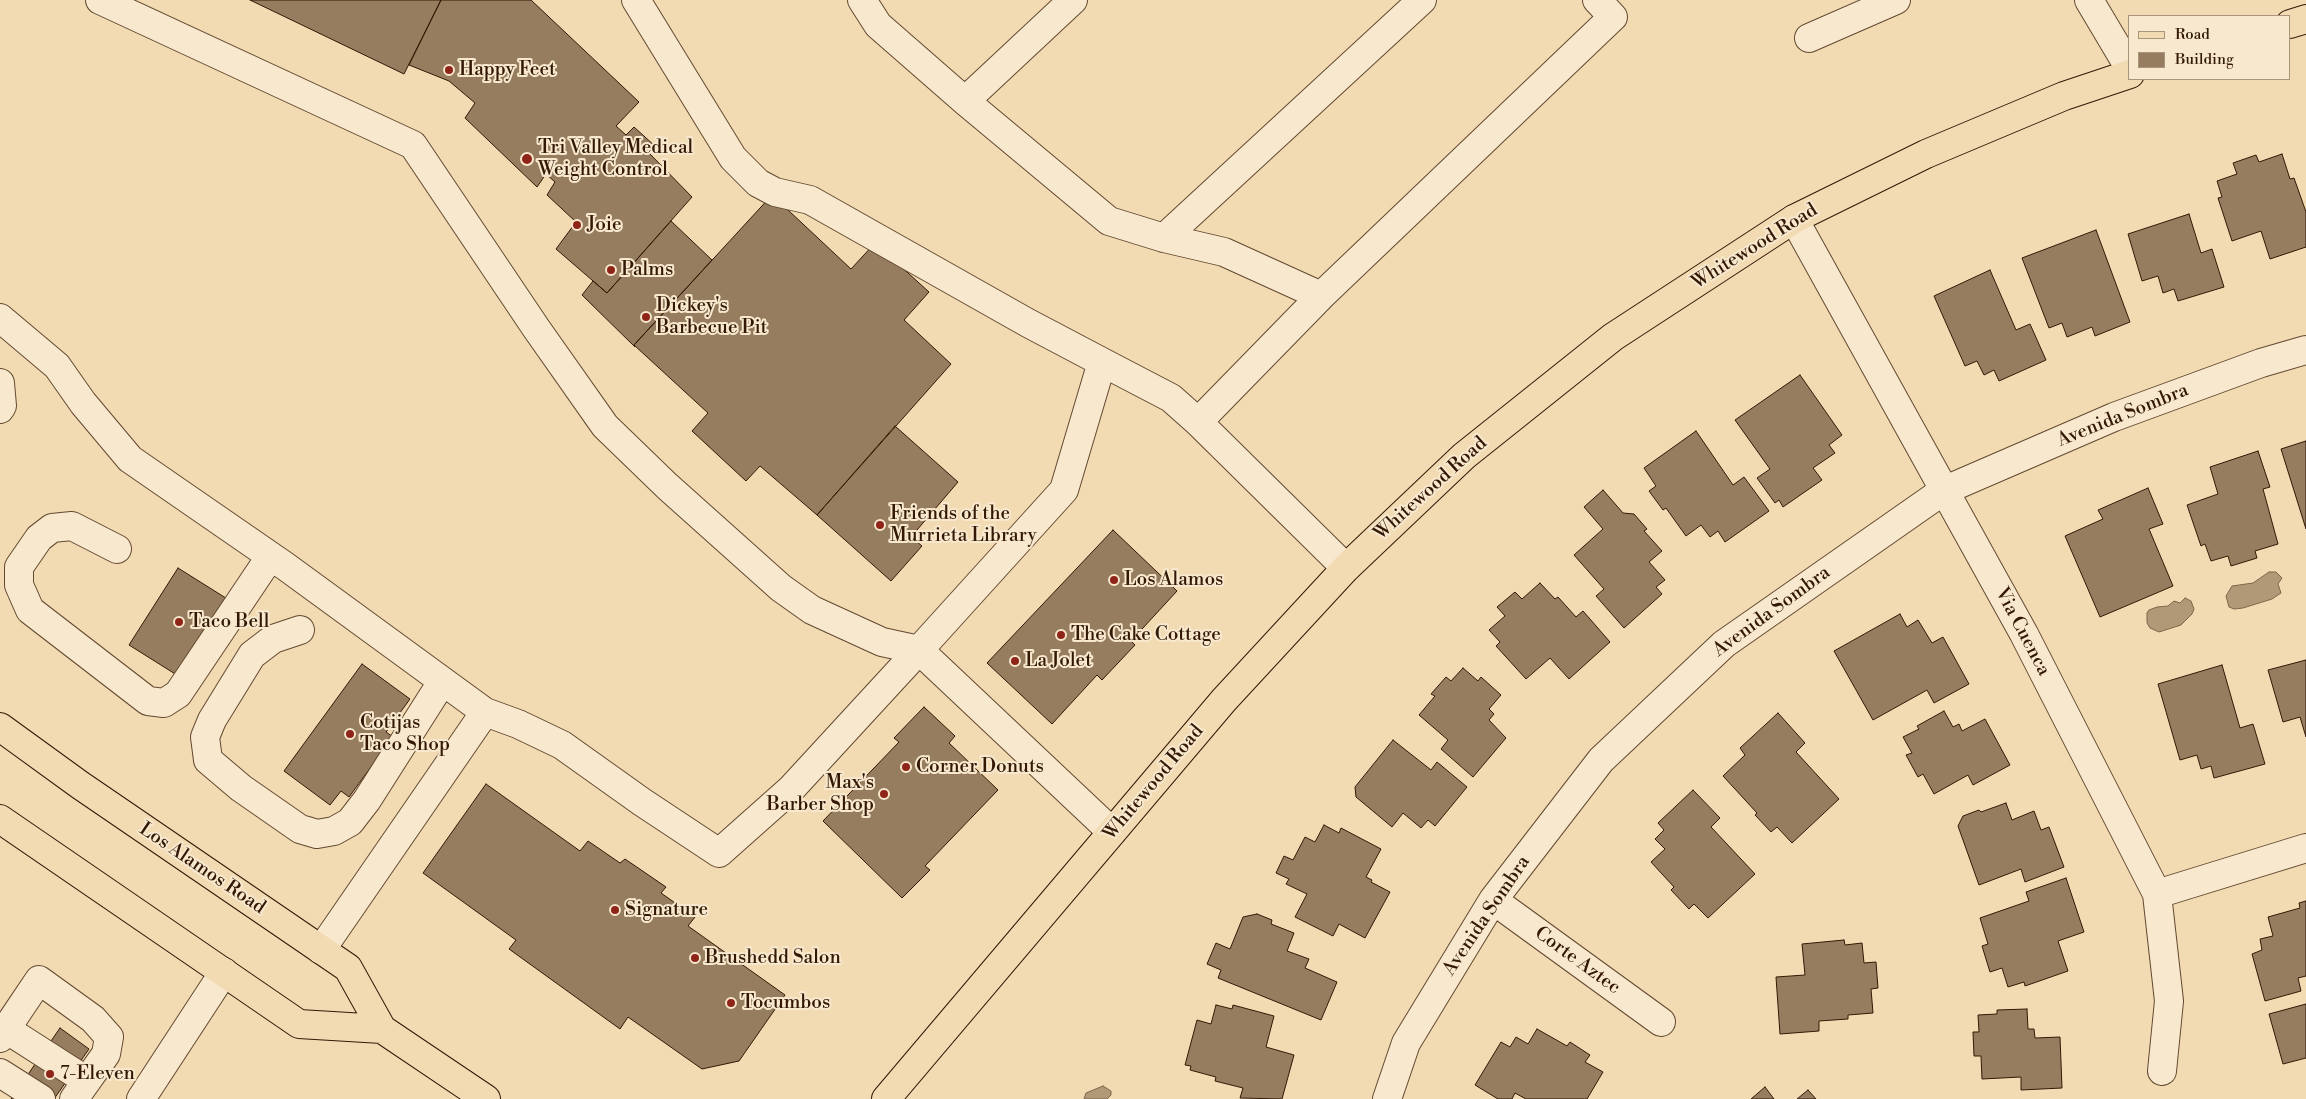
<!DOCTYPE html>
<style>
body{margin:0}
#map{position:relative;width:2306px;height:1099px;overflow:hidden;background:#f2dbb3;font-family:"Libre Bodoni",serif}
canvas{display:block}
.legend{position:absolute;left:2128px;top:15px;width:162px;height:65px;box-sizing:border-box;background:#f7e8ce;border:1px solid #a9957e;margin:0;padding:6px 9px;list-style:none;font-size:15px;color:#331805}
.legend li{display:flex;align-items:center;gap:10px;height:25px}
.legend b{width:25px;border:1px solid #a9957e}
</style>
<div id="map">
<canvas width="2306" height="1099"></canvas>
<ul class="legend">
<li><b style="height:6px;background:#f2dbb3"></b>Road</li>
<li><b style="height:14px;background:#967d5f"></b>Building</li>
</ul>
</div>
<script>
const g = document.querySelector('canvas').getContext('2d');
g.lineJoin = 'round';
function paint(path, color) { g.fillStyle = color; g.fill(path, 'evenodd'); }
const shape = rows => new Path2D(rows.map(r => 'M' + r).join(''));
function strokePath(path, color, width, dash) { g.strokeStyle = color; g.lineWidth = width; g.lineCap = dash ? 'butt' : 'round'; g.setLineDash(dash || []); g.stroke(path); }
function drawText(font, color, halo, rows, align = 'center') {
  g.font = font + ' "Libre Bodoni",serif'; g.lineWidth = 4; g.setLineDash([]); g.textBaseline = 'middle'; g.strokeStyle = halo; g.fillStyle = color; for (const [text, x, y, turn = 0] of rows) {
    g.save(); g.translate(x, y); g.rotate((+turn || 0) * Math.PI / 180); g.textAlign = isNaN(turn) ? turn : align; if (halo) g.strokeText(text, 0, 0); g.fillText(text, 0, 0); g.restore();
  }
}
const water = shape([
 [2269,572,2276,572,2282,578,2278,584,2281,593,2272,599,2243,608,2234,609,2229,607,2226,596,2232,586,2253,583,2269,572],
 [2185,598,2191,601,2194,609,2192,614,2181,625,2159,632,2150,628,2147,623,2147,613,2149,610,2157,607,2168,606,2174,601,2180,603,2185,598],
 [1103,1086,1111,1091,1111,1095,1107,1099,1084,1099,1086,1093,1103,1086]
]);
paint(water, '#b19978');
strokePath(water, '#7f654a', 1);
const building = shape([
 [250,0,441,0,404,74,250,0],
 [441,0,531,0,639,102,616,126,626,135,634,127,656,147,649,153,692,197,607,293,556,249,576,222,547,195,555,182,546,174,537,187,465,118,475,103,449,81,409,65,441,0],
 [2282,154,2290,179,2294,178,2306,212,2306,247,2270,259,2261,231,2232,241,2218,198,2222,197,2217,181,2237,174,2233,163,2256,155,2259,162,2282,154],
 [772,195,851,269,875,243,929,292,904,320,951,364,817,515,760,466,746,481,692,431,708,413,634,345,772,195],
 [2189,214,2201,253,2212,249,2224,287,2178,301,2174,289,2163,293,2158,276,2142,281,2128,234,2189,214],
 [671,221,712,260,634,345,635,347,582,295,593,281,607,293,671,221],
 [2096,230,2130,322,2095,336,2092,327,2067,337,2062,323,2049,328,2022,258,2096,230],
 [1990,270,2016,330,2030,324,2046,360,1999,381,1994,370,1984,375,1977,361,1965,366,1934,296,1990,270],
 [1800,375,1842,435,1829,445,1835,453,1813,468,1822,480,1783,507,1779,500,1775,503,1757,478,1770,469,1735,420,1800,375],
 [895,426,958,482,911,537,922,546,891,581,817,515,895,426],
 [1696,431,1733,485,1744,477,1769,511,1725,542,1718,531,1710,537,1701,525,1686,536,1666,508,1663,510,1649,491,1656,486,1644,468,1696,431],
 [2306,441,2306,529,2281,449,2306,441],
 [2258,451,2270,487,2263,489,2278,544,2255,551,2257,558,2231,566,2228,556,2211,561,2205,544,2201,546,2187,505,2218,494,2210,467,2258,451],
 [2148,488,2163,524,2149,529,2173,586,2100,617,2065,536,2103,519,2098,510,2148,488],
 [1603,490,1623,513,1634,514,1647,529,1644,531,1662,551,1649,562,1665,580,1656,587,1662,594,1624,628,1596,596,1604,589,1574,555,1603,529,1584,507,1603,490],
 [1113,530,1177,591,1131,641,1135,645,1102,680,1097,675,1052,724,987,663,1113,530],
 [178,568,229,600,180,677,129,645,178,568],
 [1540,583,1555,599,1558,597,1576,617,1583,611,1610,642,1569,679,1550,658,1526,679,1496,646,1500,642,1489,630,1505,616,1497,607,1515,592,1522,599,1540,583],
 [1900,614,1907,627,1918,620,1932,643,1943,637,1969,684,1934,703,1927,690,1873,720,1834,651,1900,614],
 [2306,660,2306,737,2300,717,2283,722,2268,670,2306,660],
 [362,664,410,699,386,732,393,737,349,797,341,791,330,805,284,771,362,664],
 [2222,665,2240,728,2253,724,2265,764,2214,778,2211,766,2201,769,2197,755,2180,760,2158,684,2222,665],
 [1463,668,1478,681,1481,677,1501,695,1489,709,1494,714,1489,720,1506,738,1473,777,1441,749,1448,740,1419,715,1435,696,1431,694,1446,677,1451,681,1463,668],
 [924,707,955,736,949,743,998,790,925,866,930,870,902,898,823,821,899,742,894,738,924,707],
 [1944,711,1953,727,1959,724,1962,731,1985,719,2010,765,1973,785,1968,775,1934,794,1923,774,1918,777,1906,755,1912,753,1903,737,1919,729,1917,726,1944,711],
 [1778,713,1805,743,1796,752,1839,799,1792,843,1777,827,1771,832,1755,815,1757,813,1723,776,1745,755,1740,748,1778,713],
 [1393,740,1431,770,1437,762,1467,787,1435,826,1428,820,1421,828,1403,813,1392,827,1356,797,1355,787,1393,740],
 [486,784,580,851,588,841,620,863,625,859,666,887,661,893,695,917,688,926,785,995,739,1061,702,1069,628,1017,620,1029,509,949,516,940,423,873,486,784],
 [1693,790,1720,818,1711,827,1755,874,1708,918,1694,904,1689,909,1671,890,1674,887,1651,862,1665,849,1655,839,1664,830,1658,823,1693,790],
 [2006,803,2012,820,2034,811,2041,830,2049,827,2064,867,2025,882,2021,869,1979,885,1958,826,1963,816,1979,810,1981,812,2006,803],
 [1324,825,1339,833,1341,828,1381,849,1366,877,1372,880,1371,882,1390,892,1365,938,1339,924,1333,936,1295,917,1307,894,1286,884,1289,879,1276,873,1284,856,1293,860,1305,837,1315,842,1324,825],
 [2066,878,2084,932,2058,941,2068,971,2025,986,2024,982,2008,987,2002,968,1990,972,1982,946,1988,944,1980,918,2029,901,2026,892,2066,878],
 [2306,901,2306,976,2298,978,2301,991,2265,1001,2252,954,2262,950,2260,939,2273,936,2268,917,2300,908,2299,903,2306,901],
 [1257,914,1272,920,1271,924,1294,933,1287,951,1309,959,1305,968,1337,982,1321,1020,1218,978,1221,970,1207,964,1216,943,1230,949,1243,917,1257,914],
 [1844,940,1845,945,1862,943,1864,963,1876,962,1878,988,1871,989,1873,1013,1848,1015,1848,1019,1819,1021,1819,1031,1780,1034,1776,977,1805,975,1802,944,1844,940],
 [2306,1004,2306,1058,2283,1064,2269,1014,2306,1004],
 [1216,1005,1232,1009,1233,1005,1274,1016,1266,1047,1294,1055,1282,1099,1240,1098,1243,1088,1215,1081,1216,1077,1190,1070,1191,1066,1185,1065,1197,1020,1211,1024,1216,1005],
 [2027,1009,2028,1029,2034,1029,2035,1038,2060,1037,2062,1088,2021,1090,2021,1077,1982,1079,1981,1056,1974,1056,1973,1032,1979,1032,1978,1015,1997,1014,1997,1010,2027,1009],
 [60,1028,89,1049,54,1099,11,1099,60,1028],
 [1537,1029,1567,1046,1570,1042,1590,1055,1585,1062,1603,1072,1587,1099,1526,1099,1515,1093,1512,1099,1498,1099,1475,1085,1501,1042,1510,1047,1516,1037,1528,1044,1537,1029],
 [1765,1087,1774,1099,1751,1099,1765,1087],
 [1808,1090,1816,1099,1797,1099,1808,1090]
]);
paint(building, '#967d5f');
strokePath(building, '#331805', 1);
const minor = shape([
 [100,0,413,145,536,328,605,426,667,486,781,588,812,610,882,642,919,650],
 [636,0,733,158,758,183,775,192,810,200,1028,323,1102,362],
 [862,0,878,25,965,101,1109,221,1164,238,1224,252,1321,296],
 [2089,0,2130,69],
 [1809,38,1896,0],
 [965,101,1073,0],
 [1794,219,2024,634,2157,894,2169,1001,2162,1071],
 [1164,238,1422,0],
 [0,318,57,366,83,403,130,459,285,566,485,712,321,950],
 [0,383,2,406,0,409],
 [1198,422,1321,296,1613,17,1597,0],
 [117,549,72,526,52,528,39,538,19,567,19,585,30,610,148,701,164,703,178,694,270,557],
 [300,630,273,639,252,655,212,720,205,737,208,760,241,788,300,829,317,834,334,831,350,822,367,800,442,682],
 [485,712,518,724,562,745,642,802,719,853,791,789,919,650],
 [1112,832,919,650,1064,490,1102,362,1171,398,1198,422,1346,568],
 [2157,894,2306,848],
 [1493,900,1661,1022],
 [6,1029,87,1081],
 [0,1038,39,980,93,1019,109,1037,106,1054,74,1099],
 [0,1073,41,1099],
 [141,1099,224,972],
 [1387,1099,1406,1043,1493,900,1601,760,1724,644,1943,491,2114,417,2261,363,2306,350]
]);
const major = shape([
 [2290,24,2306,19],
 [0,727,80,785,348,968,382,1029,486,1099],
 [0,819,299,1024,382,1029],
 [886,1099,1224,700,1346,568,1464,456,1613,337,1794,219,1926,154,2064,96,2130,74]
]);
strokePath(minor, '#634930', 30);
strokePath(major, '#331805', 30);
strokePath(minor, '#f7e8ce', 28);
strokePath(major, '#f2dbb3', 28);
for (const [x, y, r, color] of [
 [449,70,5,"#8f2418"],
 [527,159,6,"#8f2418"],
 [577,225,5,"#8f2418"],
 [611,270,5,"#8f2418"],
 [646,317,5,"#8f2418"],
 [880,525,5,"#8f2418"],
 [1114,580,5,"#8f2418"],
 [179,622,5,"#8f2418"],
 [1061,635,5,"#8f2418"],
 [1015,661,5,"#8f2418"],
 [350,734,5,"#8f2418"],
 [906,767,5,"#8f2418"],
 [884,794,5,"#8f2418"],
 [615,910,5,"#8f2418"],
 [695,958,5,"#8f2418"],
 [731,1003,5,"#8f2418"],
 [50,1074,5,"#8f2418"]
]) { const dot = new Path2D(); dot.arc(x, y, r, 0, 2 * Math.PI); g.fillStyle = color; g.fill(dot); strokePath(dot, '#f7e8ce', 2); }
drawText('19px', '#331805', '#f7e8ce', [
 ["Happy Feet",459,70],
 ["Tri Valley Medical",538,148],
 ["Weight Control",538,170],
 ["Joie",587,225],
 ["Palms",621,270],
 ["Dickey's",656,306],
 ["Barbecue Pit",656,328],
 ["Friends of the",890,514],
 ["Murrieta Library",890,536],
 ["Los Alamos",1124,580],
 ["Taco Bell",189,622],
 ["The Cake Cottage",1071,635],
 ["La Jolet",1025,661],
 ["Cotijas",360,723],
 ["Taco Shop",360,745],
 ["Corner Donuts",916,767],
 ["Max's",874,783,"right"],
 ["Barber Shop",874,805,"right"],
 ["Signature",625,910],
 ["Brushedd Salon",705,958],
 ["Tocumbos",741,1003],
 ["7-Eleven",60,1074]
], 'left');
drawText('19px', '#331805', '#f7e8ce', [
 ["Whitewood Road",1755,247,-32],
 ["Avenida Sombra",2123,416,-22],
 ["Whitewood Road",1431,489,-42],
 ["Avenida Sombra",1772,612,-36],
 ["Via Cuenca",2022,632,62],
 ["Whitewood Road",1154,783,-50],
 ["Los Alamos Road",202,869,34],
 ["Avenida Sombra",1487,916,-56],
 ["Corte Aztec",1577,961,36]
]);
</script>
